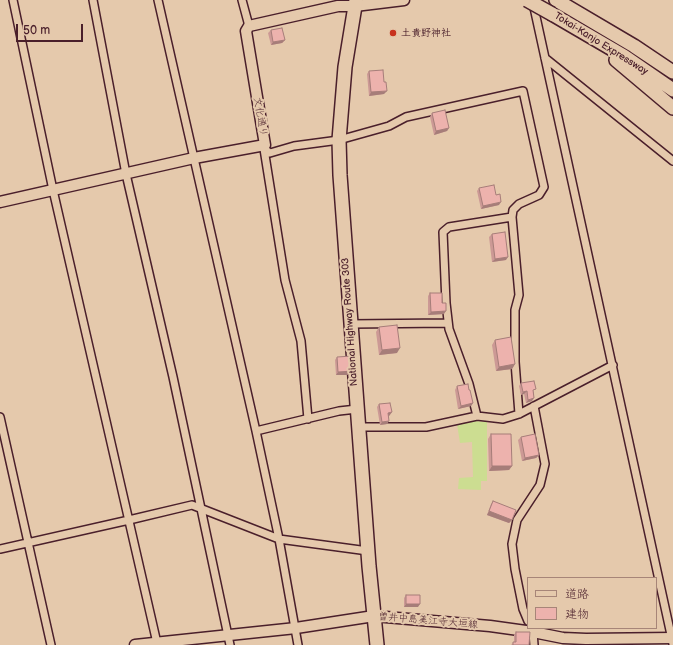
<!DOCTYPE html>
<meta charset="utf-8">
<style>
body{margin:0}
#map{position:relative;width:673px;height:645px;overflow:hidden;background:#e5c9ac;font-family:"Balsamiq Sans","Klee One",sans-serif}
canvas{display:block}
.legend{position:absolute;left:527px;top:577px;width:130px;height:52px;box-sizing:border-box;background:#e5c9ac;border:1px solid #a78578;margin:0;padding:5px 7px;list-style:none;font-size:12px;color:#4a1f2b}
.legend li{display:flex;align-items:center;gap:8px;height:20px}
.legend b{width:20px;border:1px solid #a78578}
.scale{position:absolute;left:16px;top:24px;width:67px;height:18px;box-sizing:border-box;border:2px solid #4a1f2b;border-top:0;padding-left:5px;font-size:12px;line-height:14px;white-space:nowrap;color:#4a1f2b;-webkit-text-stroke:3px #e5c9ac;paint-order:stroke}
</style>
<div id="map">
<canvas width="673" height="645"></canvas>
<ul class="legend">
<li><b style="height:5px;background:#e5c9ac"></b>道路</li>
<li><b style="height:11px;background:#edb2ad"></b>建物</li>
</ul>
<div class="scale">50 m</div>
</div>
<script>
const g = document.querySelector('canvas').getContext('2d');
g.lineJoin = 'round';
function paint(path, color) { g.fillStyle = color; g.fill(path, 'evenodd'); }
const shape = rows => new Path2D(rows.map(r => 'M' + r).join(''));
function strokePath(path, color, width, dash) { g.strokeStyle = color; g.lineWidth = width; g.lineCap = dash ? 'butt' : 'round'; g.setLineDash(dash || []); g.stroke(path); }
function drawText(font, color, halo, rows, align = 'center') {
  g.font = font + ' "Balsamiq Sans","Klee One",sans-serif'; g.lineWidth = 4; g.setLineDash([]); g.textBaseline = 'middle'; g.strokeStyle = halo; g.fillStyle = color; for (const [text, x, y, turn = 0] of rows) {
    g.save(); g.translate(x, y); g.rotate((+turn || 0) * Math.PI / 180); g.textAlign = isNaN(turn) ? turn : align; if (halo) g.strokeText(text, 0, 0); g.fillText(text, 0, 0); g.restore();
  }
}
paint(shape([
 [474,421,487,422,487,481,481,481,481,490,458,489,459,478,473,477,472,442,460,443,457,424]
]), '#ccdd91');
const street = shape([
 [13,0,53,190,157,643],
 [93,0,126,174,173,377,230,645],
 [158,0,256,431,279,539,298,645],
 [242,0,249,26],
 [533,3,673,644],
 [545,58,673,161],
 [351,324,448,323],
 [477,416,469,384,449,329,446,303,443,232,449,227,512,217],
 [0,417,51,645],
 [308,419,301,341,285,280,264,149,270,153,294,146,339,140,389,126,406,117,523,91,544,187,539,195,519,204,513,210,512,217,519,295,515,310,515,362,519,414],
 [359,427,426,427,477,416,503,419,519,414,613,365],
 [256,431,339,411,357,409],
 [0,549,129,520,192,505,279,539,368,551],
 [528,621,523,609,515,569,512,544,517,520,540,485,545,464,534,406],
 [531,628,533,632,534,645]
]);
const secondary = shape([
 [0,202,194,158,265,145,246,31,249,26,338,6,355,6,404,0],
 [135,645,296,628,374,616,490,626,533,632,563,638,586,639,673,638]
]);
const highway = shape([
 [356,0,345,67,339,140,340,175,369,566,377,645],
 [556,0,634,46,673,72],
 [552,14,624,56,673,90],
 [616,60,673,108]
]);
strokePath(street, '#4a1f2b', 10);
strokePath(secondary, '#4a1f2b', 13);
strokePath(highway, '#4a1f2b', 16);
strokePath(street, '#e5c9ac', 7);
strokePath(secondary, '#e5c9ac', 10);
strokePath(highway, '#e5c9ac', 13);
const highwayBridge = shape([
 [527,0,552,14]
]);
strokePath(highwayBridge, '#4a1f2b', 16, []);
strokePath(highwayBridge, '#e5c9ac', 13);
paint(shape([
 [271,30,285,40,282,43,271,45,268,33],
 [369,71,384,94,369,96,367,74],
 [432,113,449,128,447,131,434,135,430,117],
 [479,188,499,205,481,209,477,191],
 [492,234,506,260,492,262,489,237],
 [430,293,444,314,428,315,428,296],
 [379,327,397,353,379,355,376,332],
 [495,340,515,364,512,369,496,371,492,345],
 [337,357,353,371,350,375,336,375,335,360],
 [521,383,534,392,532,401,526,403,524,394,521,395,519,386],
 [457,386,469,390,473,403,471,406,458,409,455,390],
 [379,404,392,412,389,416,388,416,389,421,387,424,380,425,377,407],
 [491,434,512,466,509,470,489,471,488,439],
 [521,437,539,455,536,458,522,461,518,440],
 [493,501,512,520,509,523,487,515,491,504],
 [406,595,418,607,404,607,404,598],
 [516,632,529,645,511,645,514,642,514,635]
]), '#cc9995');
paint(shape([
 [285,40,282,43,271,45,273,42],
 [387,91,384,94,369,96,371,92],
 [449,128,447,131,434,135,436,131],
 [501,202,499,205,481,209,483,206],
 [508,257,506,260,492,262,495,259],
 [446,311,444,314,428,315,431,312],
 [400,348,397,353,379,355,382,350],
 [515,364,512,369,496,371,499,367],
 [353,371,350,375,336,375,338,372],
 [527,391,524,394,521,395,523,392],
 [534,398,532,401,526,403,528,400],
 [473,403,471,406,458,409,461,406],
 [392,412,389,416,385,416,388,413],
 [389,421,387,424,380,425,382,422],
 [539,455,536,458,522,461,525,458],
 [492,466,512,466,509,470,489,471],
 [489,511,512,520,509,523,487,515],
 [406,604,420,604,418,607,404,607]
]), '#a67d79');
const building = shape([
 [282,28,285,40,273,42,271,30,282,28],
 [383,70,384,82,386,82,387,91,371,92,369,71,383,70],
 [445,110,449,128,436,131,432,113,445,110],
 [494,185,496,195,500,194,501,202,483,206,479,188,494,185],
 [505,232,508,257,495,259,492,234,505,232],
 [430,293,442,293,442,303,446,303,446,311,431,312,430,293],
 [397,325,400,348,382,350,379,327,397,325],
 [511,337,515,364,499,367,495,340,511,337],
 [352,356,353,371,338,372,337,357,352,356],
 [534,381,536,389,533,390,534,398,528,400,527,391,523,392,521,383,534,381],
 [468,384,469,390,470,390,473,403,461,406,457,386,468,384],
 [390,403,392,412,388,413,389,421,382,422,379,404,390,403],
 [491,434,511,434,512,466,492,466,491,434],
 [535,434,539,455,525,458,521,437,535,434],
 [493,501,516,510,512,520,489,511,493,501],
 [406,595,420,595,420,604,406,604,406,595],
 [516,632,530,632,529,645,513,645,513,642,516,642,516,632]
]);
paint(building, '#edb2ad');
strokePath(building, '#a67d79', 1);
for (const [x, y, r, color] of [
 [393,33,4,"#c8321e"]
]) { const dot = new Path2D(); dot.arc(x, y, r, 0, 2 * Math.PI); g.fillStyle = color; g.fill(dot); strokePath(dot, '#e5c9ac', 1.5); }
drawText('bold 10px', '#4a1f2b', '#e5c9ac', [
 ["土貴野神社",401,33]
], 'left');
drawText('10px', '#4a1f2b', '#e5c9ac', [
 ["Tokai-Kanjo Expressway",601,44,32],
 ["文化通り",260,117,80],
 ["National Highway Route 303",350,322,-94],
 ["曽井中島美江寺大垣線",428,621,5]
]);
</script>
